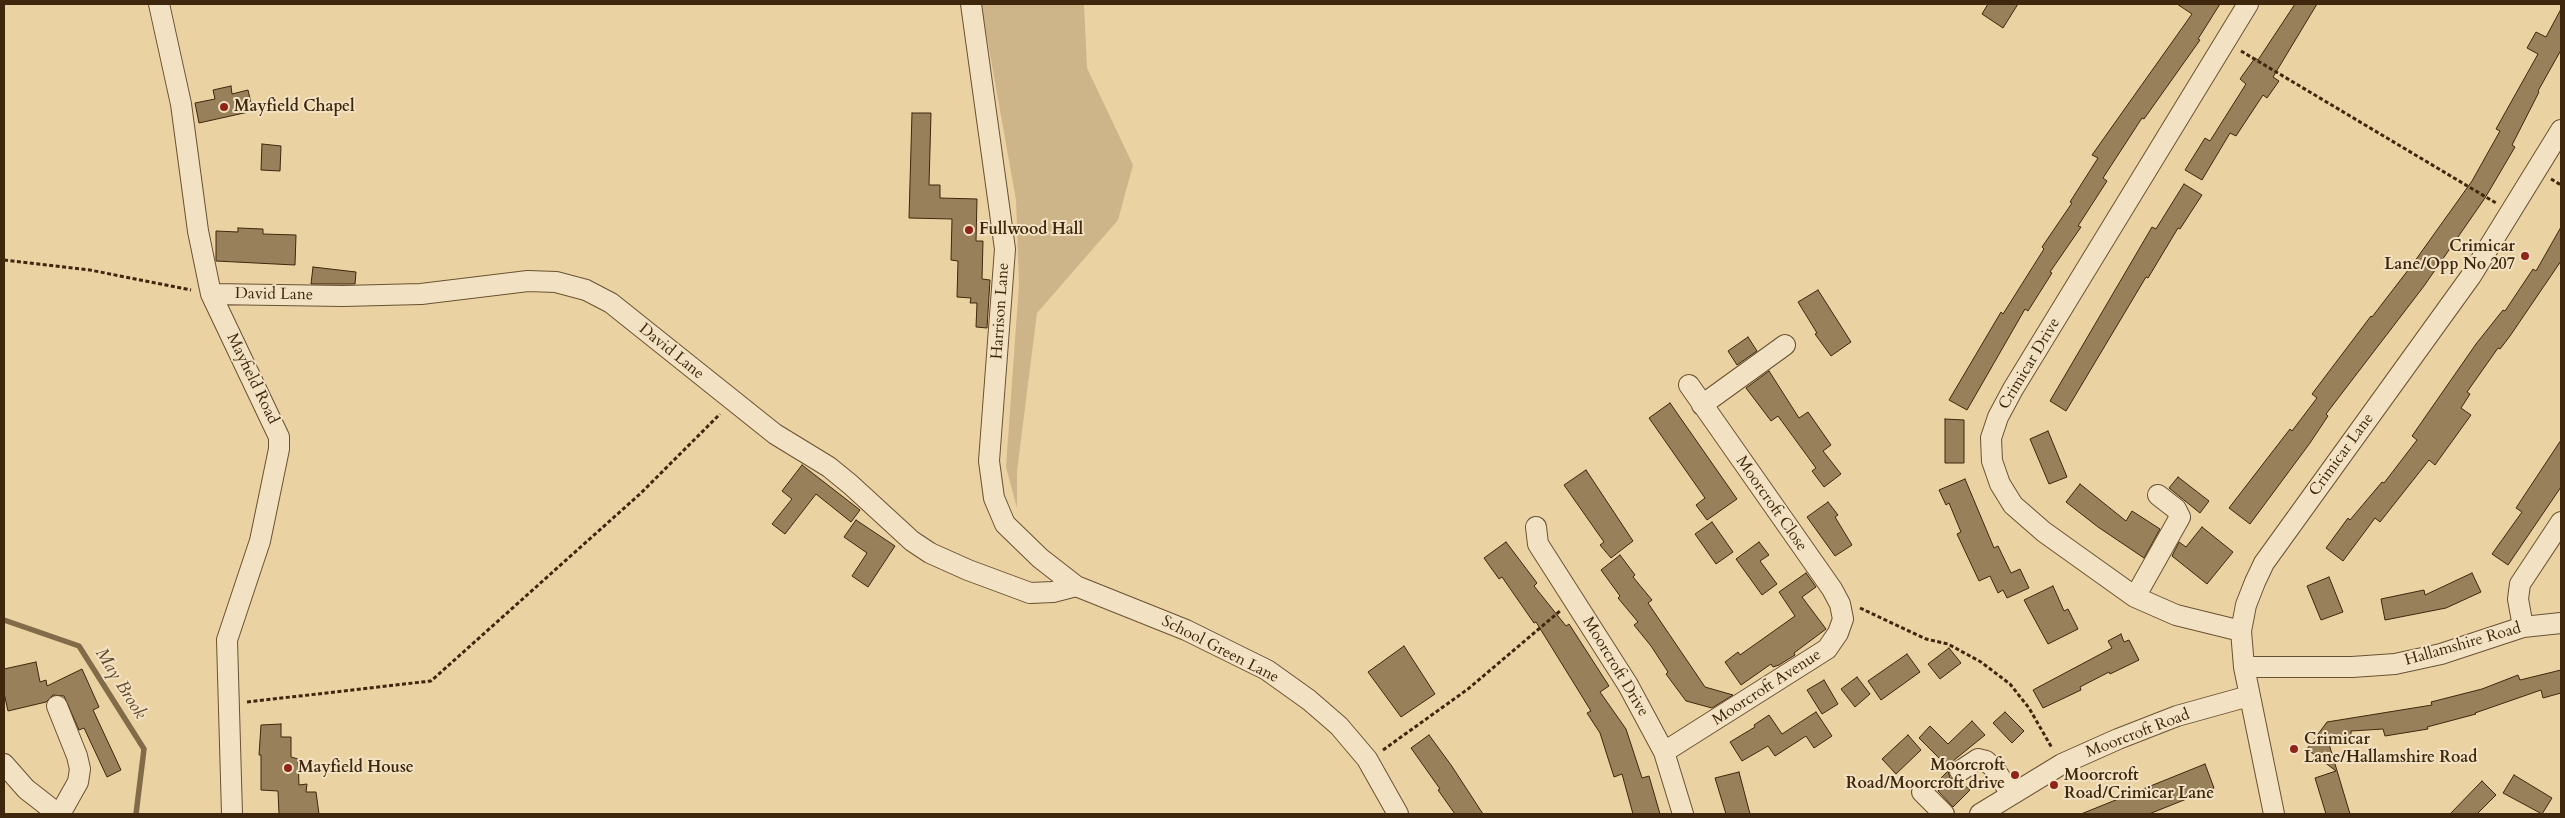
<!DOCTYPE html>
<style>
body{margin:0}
#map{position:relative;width:2565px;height:818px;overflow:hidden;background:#ebd2a3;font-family:Cardo,serif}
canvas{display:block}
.frame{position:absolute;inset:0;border:5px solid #3e270c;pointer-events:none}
</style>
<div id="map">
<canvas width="2565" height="818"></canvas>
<div class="frame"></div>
</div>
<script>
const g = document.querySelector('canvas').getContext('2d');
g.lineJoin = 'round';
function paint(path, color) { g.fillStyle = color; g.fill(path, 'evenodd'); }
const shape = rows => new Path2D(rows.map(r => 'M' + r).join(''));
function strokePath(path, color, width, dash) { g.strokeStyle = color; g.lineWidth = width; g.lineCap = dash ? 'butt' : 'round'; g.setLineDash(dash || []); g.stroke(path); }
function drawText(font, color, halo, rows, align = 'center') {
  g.font = font + ' Cardo,serif'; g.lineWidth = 4; g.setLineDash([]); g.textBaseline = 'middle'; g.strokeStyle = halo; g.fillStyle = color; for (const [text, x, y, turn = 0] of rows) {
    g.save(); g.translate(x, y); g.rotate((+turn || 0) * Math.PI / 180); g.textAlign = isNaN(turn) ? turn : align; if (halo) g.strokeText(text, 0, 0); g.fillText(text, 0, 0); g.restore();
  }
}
paint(shape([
 [981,4,1084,4,1087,68,1133,165,1118,220,1037,313,1017,471,1017,508,1006,467,1019,284,1016,200]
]), '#ceb589');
strokePath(shape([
 [4,620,79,646,144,749,136,814]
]), '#826b48', 5.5);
const building = shape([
 [1988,4,2018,4,2003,28,1982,14,1988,4],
 [2177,4,2220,4,2198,39,2200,40,2144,119,2142,118,2103,178,2107,181,2078,226,2081,227,2050,272,2052,273,2028,311,2025,309,1967,410,1949,400,2001,312,2003,314,2044,249,2042,247,2072,203,2070,202,2098,158,2092,155,2192,14,2177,4],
 [2295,4,2317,4,2273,77,2279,81,2267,98,2263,95,2236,136,2230,133,2202,180,2185,170,2205,138,2210,141,2246,84,2240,79,2255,58,2258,60,2295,4],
 [2561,9,2561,50,2538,91,2539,92,2512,145,2515,147,2485,198,2424,286,2326,414,2328,416,2310,443,2250,524,2229,508,2290,429,2292,431,2317,398,2312,394,2371,316,2372,317,2412,265,2472,181,2500,131,2496,129,2538,54,2527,48,2536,32,2546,37,2561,9],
 [231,86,232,94,248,90,253,111,199,123,195,103,215,99,213,90,231,86],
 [912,113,931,113,929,185,940,185,940,198,977,199,976,241,983,241,982,279,990,280,987,328,976,327,977,303,970,303,971,298,957,297,958,261,951,260,952,219,909,218,912,113],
 [262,144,281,146,280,171,261,170,262,144],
 [2184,184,2202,195,2180,229,2178,228,2148,278,2146,277,2066,411,2050,401,2152,227,2156,229,2184,184],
 [2561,227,2561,261,2510,336,2500,349,2498,348,2467,392,2470,394,2461,408,2471,415,2435,465,2429,460,2380,522,2375,518,2343,561,2326,548,2348,518,2350,520,2382,482,2384,483,2417,440,2412,436,2476,344,2503,310,2505,311,2533,269,2536,271,2561,227],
 [238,228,263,229,263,234,296,235,295,265,216,261,216,231,238,232,238,228],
 [313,267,356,272,355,284,311,284,313,267],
 [1818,290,1851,342,1831,356,1815,334,1817,333,1798,302,1818,290],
 [1748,337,1757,351,1737,365,1728,351,1748,337],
 [1769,371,1799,418,1808,412,1831,445,1823,451,1841,474,1824,487,1812,471,1816,468,1778,416,1771,421,1746,388,1769,371],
 [1670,403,1737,499,1707,520,1696,505,1705,498,1649,418,1670,403],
 [1945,419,1964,420,1964,463,1945,463,1945,419],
 [2048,431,2067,477,2049,484,2030,439,2048,431],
 [2561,440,2561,487,2508,565,2492,554,2522,512,2516,508,2561,440],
 [802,465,860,510,851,522,816,494,785,534,772,524,792,499,782,491,802,465],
 [1586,470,1633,541,1611,558,1600,545,1604,542,1564,485,1586,470],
 [2178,477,2209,501,2200,513,2169,488,2178,477],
 [1965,479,1994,548,1998,546,2011,573,2020,569,2029,588,2007,598,2003,590,1998,593,1990,576,1979,581,1957,534,1961,532,1949,503,1946,505,1939,490,1965,479],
 [2080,484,2126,521,2132,511,2160,529,2144,558,2098,527,2066,502,2080,484],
 [1828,502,1838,515,1835,517,1852,545,1835,556,1807,517,1828,502],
 [856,520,895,546,868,587,852,576,867,553,844,537,856,520],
 [1712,522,1733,552,1716,564,1695,534,1712,522],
 [2202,527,2233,552,2207,584,2172,556,2179,542,2186,547,2202,527],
 [1506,542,1537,583,1534,586,1566,626,1569,624,1609,686,1600,692,1626,729,1642,778,1649,776,1660,814,1633,814,1622,774,1614,777,1600,733,1587,713,1591,711,1536,622,1534,623,1502,577,1499,579,1484,558,1506,542],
 [1759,542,1769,555,1760,561,1777,584,1762,595,1736,559,1759,542],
 [1620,555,1635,575,1633,577,1652,600,1648,603,1705,687,1733,695,1712,708,1686,701,1666,674,1668,672,1651,646,1634,625,1638,622,1618,598,1620,596,1601,570,1620,555],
 [1806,573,1816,587,1802,597,1826,629,1794,653,1795,655,1779,665,1773,667,1771,664,1741,685,1725,662,1738,652,1740,655,1795,616,1779,592,1806,573],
 [2472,573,2481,592,2446,608,2385,620,2381,599,2424,590,2425,595,2472,573],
 [2329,577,2343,612,2321,620,2307,586,2329,577],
 [2053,586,2064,611,2068,609,2078,629,2048,644,2024,600,2053,586],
 [2121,634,2124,642,2129,640,2139,660,2110,674,2109,672,2080,687,2081,690,2043,708,2033,690,2112,648,2108,641,2121,634],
 [1404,646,1435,694,1401,717,1368,672,1404,646],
 [1949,648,1961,663,1940,679,1928,664,1949,648],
 [1907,654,1920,672,1881,700,1868,681,1907,654],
 [36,662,40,682,46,680,47,686,82,669,99,707,93,710,121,770,107,777,84,728,79,730,64,696,53,695,46,702,8,711,4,693,4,669,36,662],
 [2561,670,2561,693,2543,698,2541,690,2475,713,2476,714,2427,727,2428,729,2385,736,2383,729,2351,731,2351,742,2329,744,2350,814,2326,814,2315,778,2336,771,2307,749,2327,722,2432,705,2431,702,2482,689,2518,675,2520,680,2561,670],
 [1857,677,1870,694,1855,707,1841,689,1857,677],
 [1824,680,1838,704,1822,714,1807,690,1824,680],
 [1816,712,1832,736,1814,748,1806,736,1775,756,1768,746,1742,761,1730,742,1755,727,1754,725,1769,715,1782,734,1816,712],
 [2005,712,2024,731,2012,743,1993,723,2005,712],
 [1972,721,1985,735,1953,761,1949,768,1919,738,1930,726,1948,744,1972,721],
 [281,724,281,737,291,737,291,757,298,759,299,785,307,784,306,792,316,792,319,814,279,814,278,791,261,790,261,755,259,755,261,725,281,724],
 [1429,735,1451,765,1483,814,1455,814,1438,790,1440,789,1411,748,1429,735],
 [1908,735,1921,750,1896,774,1882,759,1908,735],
 [2205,764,2214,788,2149,814,2081,814,2205,764],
 [1948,771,1950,778,1962,783,1970,790,1953,807,1938,791,1943,786,1938,781,1948,771],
 [1739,772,1750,814,1726,814,1715,778,1739,772],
 [2514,775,2552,798,2542,814,2503,793,2514,775],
 [2482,781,2496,795,2477,814,2450,814,2482,781]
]);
paint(building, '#98805b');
strokePath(building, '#3e270c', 1);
const minor = shape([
 [159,4,181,104,198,231,211,294,279,437,279,449,260,541,227,640,232,814],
 [971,4,1005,249,989,461,994,498,1005,524,1040,558,1076,586,1186,630,1267,670,1309,700,1339,726,1367,759,1398,814],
 [211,294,343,296,421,294,528,281,556,282,586,290,611,303,775,434,829,467,851,485,912,541,930,553,968,570,1030,593,1053,592,1076,586],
 [1702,405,1785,345],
 [1536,527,1538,544,1628,685,1664,752,1683,814],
 [2135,597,2180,517,2176,509,2158,495],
 [2523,627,2518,599,2520,584,2561,522],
 [2241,631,2176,615,2135,597,2044,532,2013,505,2000,484,1992,461,1991,438,1998,417,2013,389,2248,4],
 [2244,667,2352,667,2395,664,2441,654,2523,627,2561,623],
 [57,706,77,756,80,769,78,782,60,814],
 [1664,752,1827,649,1838,633,1843,619,1840,604,1832,589,1689,385],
 [4,764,26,789,58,814],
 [1960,771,1978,759,1986,761,1994,768,2011,794],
 [1922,792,1944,814],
 [1980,814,2062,764,2118,739,2177,716,2249,696],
 [2274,814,2244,667,2241,631,2246,605,2255,582,2264,563,2471,276,2561,130]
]);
strokePath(minor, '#695232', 22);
strokePath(shape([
 [2241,51,2496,203],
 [2551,179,2561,185],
 [4,260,90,270,191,290],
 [1860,608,1926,639,1948,644,1981,662,2010,684,2029,708,2052,748],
 [247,702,431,681,641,493,720,414],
 [1383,750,1468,689,1560,611]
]), '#3e270c', 3, [4, 2.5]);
strokePath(minor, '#f2e2c3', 20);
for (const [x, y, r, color] of [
 [224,107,5,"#8f2418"],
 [969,230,5,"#8f2418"],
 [2525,256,5,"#8f2418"],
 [2294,749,5,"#8f2418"],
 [288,768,5,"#8f2418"],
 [2015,775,5,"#8f2418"],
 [2054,785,5,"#8f2418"]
]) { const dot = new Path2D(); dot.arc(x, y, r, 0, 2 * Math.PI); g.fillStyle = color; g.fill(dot); strokePath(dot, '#f2e2c3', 2); }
drawText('bold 16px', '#3e270c', '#f2e2c3', [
 ["Mayfield Chapel",234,107],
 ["Fullwood Hall",979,230],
 ["Crimicar",2515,247,"right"],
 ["Lane/Opp No 207",2515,265,"right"],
 ["Crimicar",2304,740],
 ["Lane/Hallamshire Road",2304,758],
 ["Moorcroft",2005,766,"right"],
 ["Road/Moorcroft drive",2005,784,"right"],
 ["Mayfield House",298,768],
 ["Moorcroft",2064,776],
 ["Road/Crimicar Lane",2064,794]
], 'left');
drawText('16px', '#3e270c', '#f2e2c3', [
 ["David Lane",274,295,1],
 ["Harrison Lane",1001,311,-86],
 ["David Lane",671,352,39],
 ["Crimicar Drive",2030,364,-59],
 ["Mayfield Road",252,379,64],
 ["Crimicar Lane",2342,455,-54],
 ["Moorcroft Close",1771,504,55],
 ["Hallamshire Road",2463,645,-16],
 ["School Green Lane",1220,650,27],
 ["Moorcroft Drive",1615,667,59],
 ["Moorcroft Avenue",1767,688,-33],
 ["Moorcroft Road",2138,734,-21]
]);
drawText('italic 18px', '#60492a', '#f2e2c3', [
 ["May Brook",120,684,58]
]);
</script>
